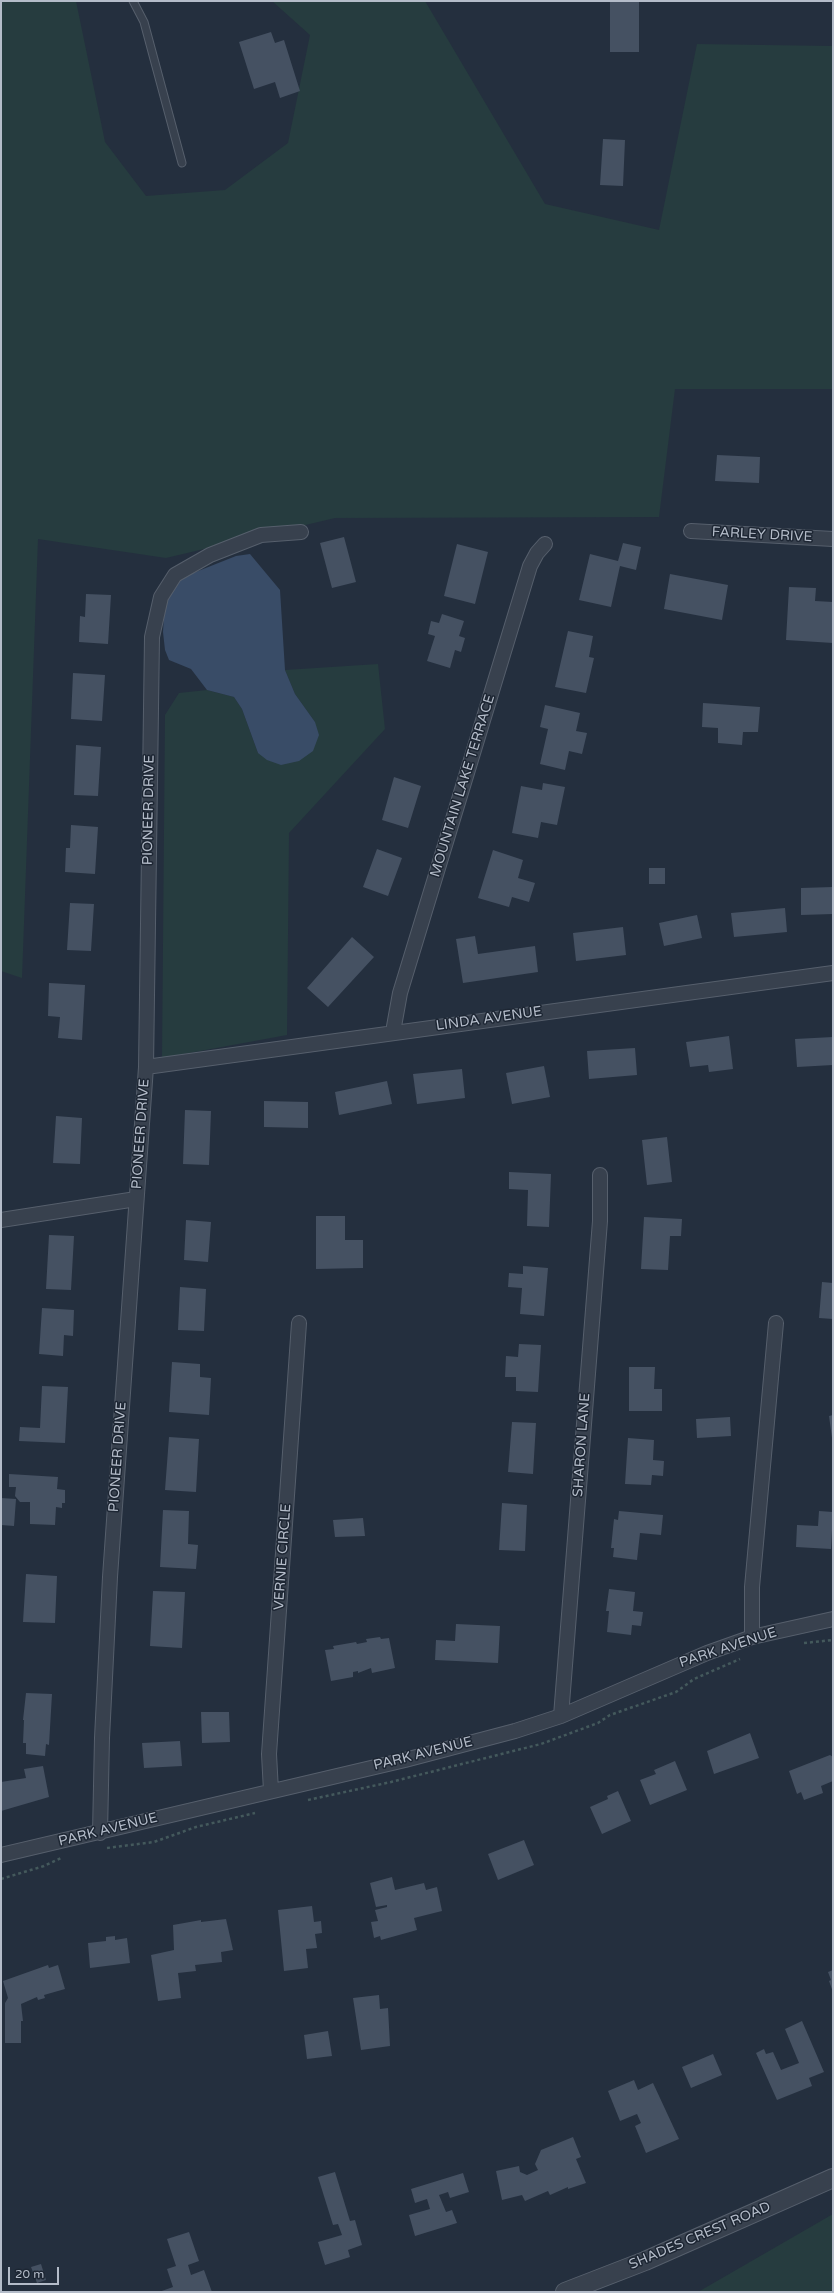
<!DOCTYPE html>
<style>
body{margin:0}
#map{position:relative;width:834px;height:2293px;overflow:hidden;background:#242f3e;font-family:"Varela Round",sans-serif}
canvas{display:block}
.frame{position:absolute;inset:0;border:2px solid #b4bcc9;pointer-events:none}
.scale{position:absolute;left:8px;top:2267px;width:51px;height:18px;box-sizing:border-box;border:2px solid #b4bcc9;border-top:0;padding-left:5px;font-size:12px;line-height:14px;white-space:nowrap;color:#b4bcc9;-webkit-text-stroke:3px #1d2633;paint-order:stroke}
</style>
<div id="map">
<canvas width="834" height="2293"></canvas>
<div class="frame"></div>
<div class="scale">20 m</div>
</div>
<script>
const g = document.querySelector('canvas').getContext('2d');
g.lineJoin = 'round';
function paint(path, color) { g.fillStyle = color; g.fill(path, 'evenodd'); }
const shape = rows => new Path2D(rows.map(r => 'M' + r).join(''));
function strokePath(path, color, width, dash) { g.strokeStyle = color; g.lineWidth = width; g.lineCap = dash ? 'butt' : 'round'; g.setLineDash(dash || []); g.stroke(path); }
function drawText(font, color, halo, rows, align = 'center') {
  g.font = font + ' "Varela Round",sans-serif'; g.lineWidth = 3; g.setLineDash([]); g.textBaseline = 'middle'; g.strokeStyle = halo; g.fillStyle = color; for (const [text, x, y, turn = 0] of rows) {
    g.save(); g.translate(x, y); g.rotate((+turn || 0) * Math.PI / 180); g.textAlign = isNaN(turn) ? turn : align; if (halo) g.strokeText(text, 0, 0); g.fillText(text, 0, 0); g.restore();
  }
}
paint(shape([
 [1,1,76,1,105,142,146,196,225,190,288,143,310,35,272,1,425,1,545,204,659,230,697,44,833,46,833,389,675,389,659,517,335,518,166,558,38,539,22,978,1,971],
 [378,664,385,729,289,833,287,1035,162,1058,165,715,179,693,207,690,234,697,242,709,258,753,315,722,295,694,285,670],
 [833,2214,833,2292,698,2292]
]), '#263c3f');
paint(shape([
 [250,554,280,590,285,670,295,694,315,722,319,735,313,751,299,761,281,765,267,760,258,753,242,709,234,697,207,690,191,669,169,660,165,650,163,632,165,599,178,579,236,556]
]), '#394c67');
paint(shape([
 [610,1,639,1,639,52,610,52],
 [271,32,275,43,284,40,300,91,280,98,275,82,254,89,239,42],
 [603,139,625,140,623,186,600,185],
 [717,455,760,457,759,483,715,481],
 [344,537,356,582,332,588,320,543],
 [623,543,641,547,636,570,620,566,611,607,579,600,590,554,618,561],
 [457,544,488,552,475,604,444,596],
 [670,574,728,585,722,620,664,609],
 [789,587,816,588,815,601,833,602,833,643,786,640],
 [86,594,111,595,108,644,79,642,80,616,85,617],
 [442,614,464,621,459,636,465,638,461,652,455,650,450,668,427,661,435,636,428,634,431,621,439,623],
 [568,631,593,636,589,657,594,658,586,693,555,687],
 [73,673,105,675,102,721,71,719],
 [703,703,760,707,758,732,743,732,742,745,718,743,718,728,702,727],
 [545,705,580,713,576,731,587,733,582,754,569,751,565,770,540,764,548,729,540,727],
 [76,745,101,747,98,796,74,795],
 [394,777,421,786,408,828,382,820],
 [543,783,565,787,557,825,541,822,538,838,512,833,521,786,542,790],
 [71,825,98,827,95,874,65,872,66,848,70,848],
 [377,849,402,858,388,896,363,887],
 [493,850,523,860,518,878,535,883,529,902,512,897,509,907,478,898],
 [649,868,665,868,665,884,649,884],
 [833,887,833,914,801,915,801,888],
 [70,903,94,904,91,951,67,950],
 [785,908,787,932,734,937,731,913],
 [697,915,702,938,664,946,659,923],
 [623,927,626,955,576,961,573,933],
 [475,936,478,954,535,946,538,972,463,983,456,939],
 [352,937,374,957,328,1007,307,988],
 [49,983,85,985,82,1040,58,1038,60,1017,48,1016],
 [729,1036,733,1069,709,1072,708,1065,690,1067,686,1042],
 [833,1037,833,1065,797,1067,795,1039],
 [635,1048,637,1075,589,1079,587,1051],
 [544,1066,550,1097,512,1104,506,1073],
 [462,1069,465,1098,417,1104,413,1074],
 [387,1081,392,1104,339,1115,335,1092],
 [264,1101,308,1102,308,1128,264,1127],
 [185,1110,211,1111,209,1165,183,1164],
 [56,1116,82,1118,80,1164,53,1163],
 [667,1137,672,1182,647,1185,642,1140],
 [509,1172,551,1174,549,1227,527,1226,528,1190,509,1189],
 [316,1216,345,1216,345,1240,363,1240,363,1268,316,1269],
 [644,1217,682,1219,681,1236,670,1236,668,1270,641,1269],
 [186,1220,211,1222,208,1262,184,1260],
 [49,1235,74,1236,71,1290,46,1289],
 [523,1266,548,1268,544,1316,520,1314,522,1288,508,1287,509,1273,523,1274],
 [822,1282,833,1283,833,1319,819,1318],
 [180,1287,206,1289,204,1331,178,1330],
 [42,1308,74,1310,73,1336,64,1335,63,1356,39,1354],
 [519,1344,541,1345,538,1392,516,1391,516,1377,505,1377,506,1356,518,1357],
 [172,1362,200,1364,200,1377,211,1378,209,1415,169,1412],
 [629,1367,655,1367,654,1389,662,1389,662,1411,629,1411],
 [42,1386,68,1387,65,1443,19,1441,20,1427,40,1428],
 [833,1415,833,1438,832,1438,829,1416],
 [730,1417,731,1436,697,1438,696,1419],
 [512,1422,536,1423,533,1474,508,1472],
 [169,1437,199,1439,196,1492,165,1490],
 [628,1438,654,1440,653,1460,664,1461,663,1476,652,1475,651,1485,625,1484],
 [9,1474,58,1477,57,1489,65,1490,65,1503,62,1503,62,1508,56,1507,55,1525,30,1524,30,1502,20,1502,15,1496,16,1487,9,1487],
 [1,1498,16,1499,14,1526,1,1525],
 [502,1503,527,1505,525,1551,499,1550],
 [163,1510,189,1511,188,1544,198,1545,196,1569,160,1567],
 [619,1511,663,1515,661,1535,640,1533,637,1560,613,1557,614,1548,611,1548,614,1519,618,1520],
 [819,1511,833,1512,831,1549,796,1547,797,1525,818,1526],
 [363,1518,365,1536,335,1537,333,1520],
 [26,1574,57,1576,55,1623,23,1622],
 [609,1589,635,1592,633,1611,643,1612,641,1626,632,1625,631,1635,607,1632,609,1611,606,1611],
 [153,1591,185,1592,182,1648,150,1646],
 [456,1624,500,1626,498,1663,435,1660,436,1640,455,1641],
 [380,1637,381,1639,389,1638,395,1668,372,1673,371,1668,358,1673,358,1671,353,1672,353,1677,331,1681,325,1650,334,1649,333,1646,356,1642,357,1644,367,1642,366,1639],
 [26,1693,52,1694,49,1745,46,1744,45,1756,26,1754,26,1743,23,1743,24,1720,23,1720],
 [201,1712,229,1712,230,1742,202,1743],
 [750,1733,759,1758,714,1774,707,1751],
 [180,1741,182,1766,144,1768,142,1743],
 [830,1755,833,1757,833,1781,821,1786,823,1793,804,1800,801,1792,797,1794,789,1771],
 [675,1761,687,1790,650,1805,640,1780,656,1774,654,1770],
 [43,1766,49,1797,1,1811,1,1782,26,1778,24,1769],
 [618,1791,631,1821,602,1834,590,1807,608,1799,607,1796],
 [524,1840,534,1865,498,1880,488,1854],
 [392,1877,395,1890,424,1883,426,1890,437,1887,442,1911,414,1918,417,1930,381,1940,380,1936,374,1938,371,1922,378,1921,375,1910,387,1907,387,1905,376,1907,370,1883],
 [312,1906,314,1922,321,1921,322,1933,315,1934,317,1948,306,1949,308,1968,284,1971,278,1910],
 [226,1919,233,1950,221,1952,222,1962,195,1965,196,1971,178,1973,181,1998,158,2001,151,1955,174,1950,173,1925,201,1920,201,1922],
 [115,1936,115,1940,127,1938,130,1963,90,1968,88,1943,106,1941,106,1937],
 [48,1965,49,1968,58,1965,65,1989,44,1995,45,1998,38,2000,37,1997,21,2004,23,2021,21,2021,21,2043,5,2043,5,2003,8,1998,3,1981],
 [833,1970,833,1992,829,1981,831,1980,828,1972],
 [379,1995,380,2009,388,2008,390,2046,361,2050,353,1998],
 [802,2021,824,2072,809,2078,812,2086,777,2100,756,2053,764,2049,766,2054,773,2052,781,2070,799,2063,785,2029],
 [328,2031,332,2056,307,2059,304,2035],
 [713,2054,722,2075,691,2088,682,2067],
 [634,2080,638,2090,653,2083,679,2139,646,2153,635,2126,641,2123,637,2114,620,2121,608,2091],
 [573,2137,581,2157,576,2159,586,2183,568,2189,568,2187,550,2195,548,2191,525,2201,522,2195,502,2200,496,2171,519,2166,520,2172,527,2175,538,2170,535,2164,541,2150],
 [335,2172,350,2221,355,2220,362,2245,348,2250,350,2257,325,2265,318,2242,342,2235,338,2224,333,2225,318,2177],
 [463,2173,469,2192,450,2198,448,2192,439,2195,446,2212,452,2210,457,2223,415,2236,409,2215,430,2209,427,2199,415,2203,411,2189],
 [189,2232,199,2261,188,2265,191,2275,204,2270,212,2292,159,2292,173,2287,167,2269,176,2266,167,2239],
 [41,2264,46,2280,37,2283,31,2267]
]), '#455162');
const service = shape([
 [133,1,144,22,182,163]
]);
const minor = shape([
 [691,531,833,539],
 [393,1032,400,993,530,566,537,553,545,544],
 [146,1067,833,973],
 [1,1220,136,1199],
 [752,1637,752,1587,776,1323],
 [561,1716,600,1221,600,1175],
 [271,1791,269,1754,299,1323],
 [100,1833,102,1738,110,1577,146,1067,152,637,161,597,175,575,210,555,261,535,301,532],
 [1,1855,405,1760,515,1731,561,1716,707,1653,752,1637,833,1619]
]);
const tertiary = shape([
 [565,2292,645,2261,833,2178]
]);
strokePath(service, '#565f6c', 9);
strokePath(minor, '#565f6c', 16);
strokePath(tertiary, '#565f6c', 20);
strokePath(shape([
 [804,1643,833,1640],
 [308,1800,391,1782,541,1744,598,1723,610,1715,676,1692,694,1679,740,1659],
 [107,1848,154,1842,196,1827,255,1813],
 [1,1879,44,1866,61,1858]
]), '#44595c', 2.5, [3, 3]);
strokePath(service, '#38414e', 7);
strokePath(minor, '#38414e', 14);
strokePath(tertiary, '#38414e', 18);
drawText('14px', '#b4bcc9', '#1d2633', [
 ["FARLEY DRIVE",762,535,3],
 ["MOUNTAIN LAKE TERRACE",463,786,-73],
 ["PIONEER DRIVE",149,810,-89],
 ["LINDA AVENUE",489,1019,-8],
 ["PIONEER DRIVE",141,1134,-86],
 ["SHARON LANE",582,1445,-86],
 ["PIONEER DRIVE",118,1457,-86],
 ["VERNIE CIRCLE",283,1557,-86],
 ["PARK AVENUE",728,1648,-18],
 ["PARK AVENUE",423,1754,-14],
 ["PARK AVENUE",108,1830,-14],
 ["SHADES CREST ROAD",700,2236,-23]
]);
</script>
